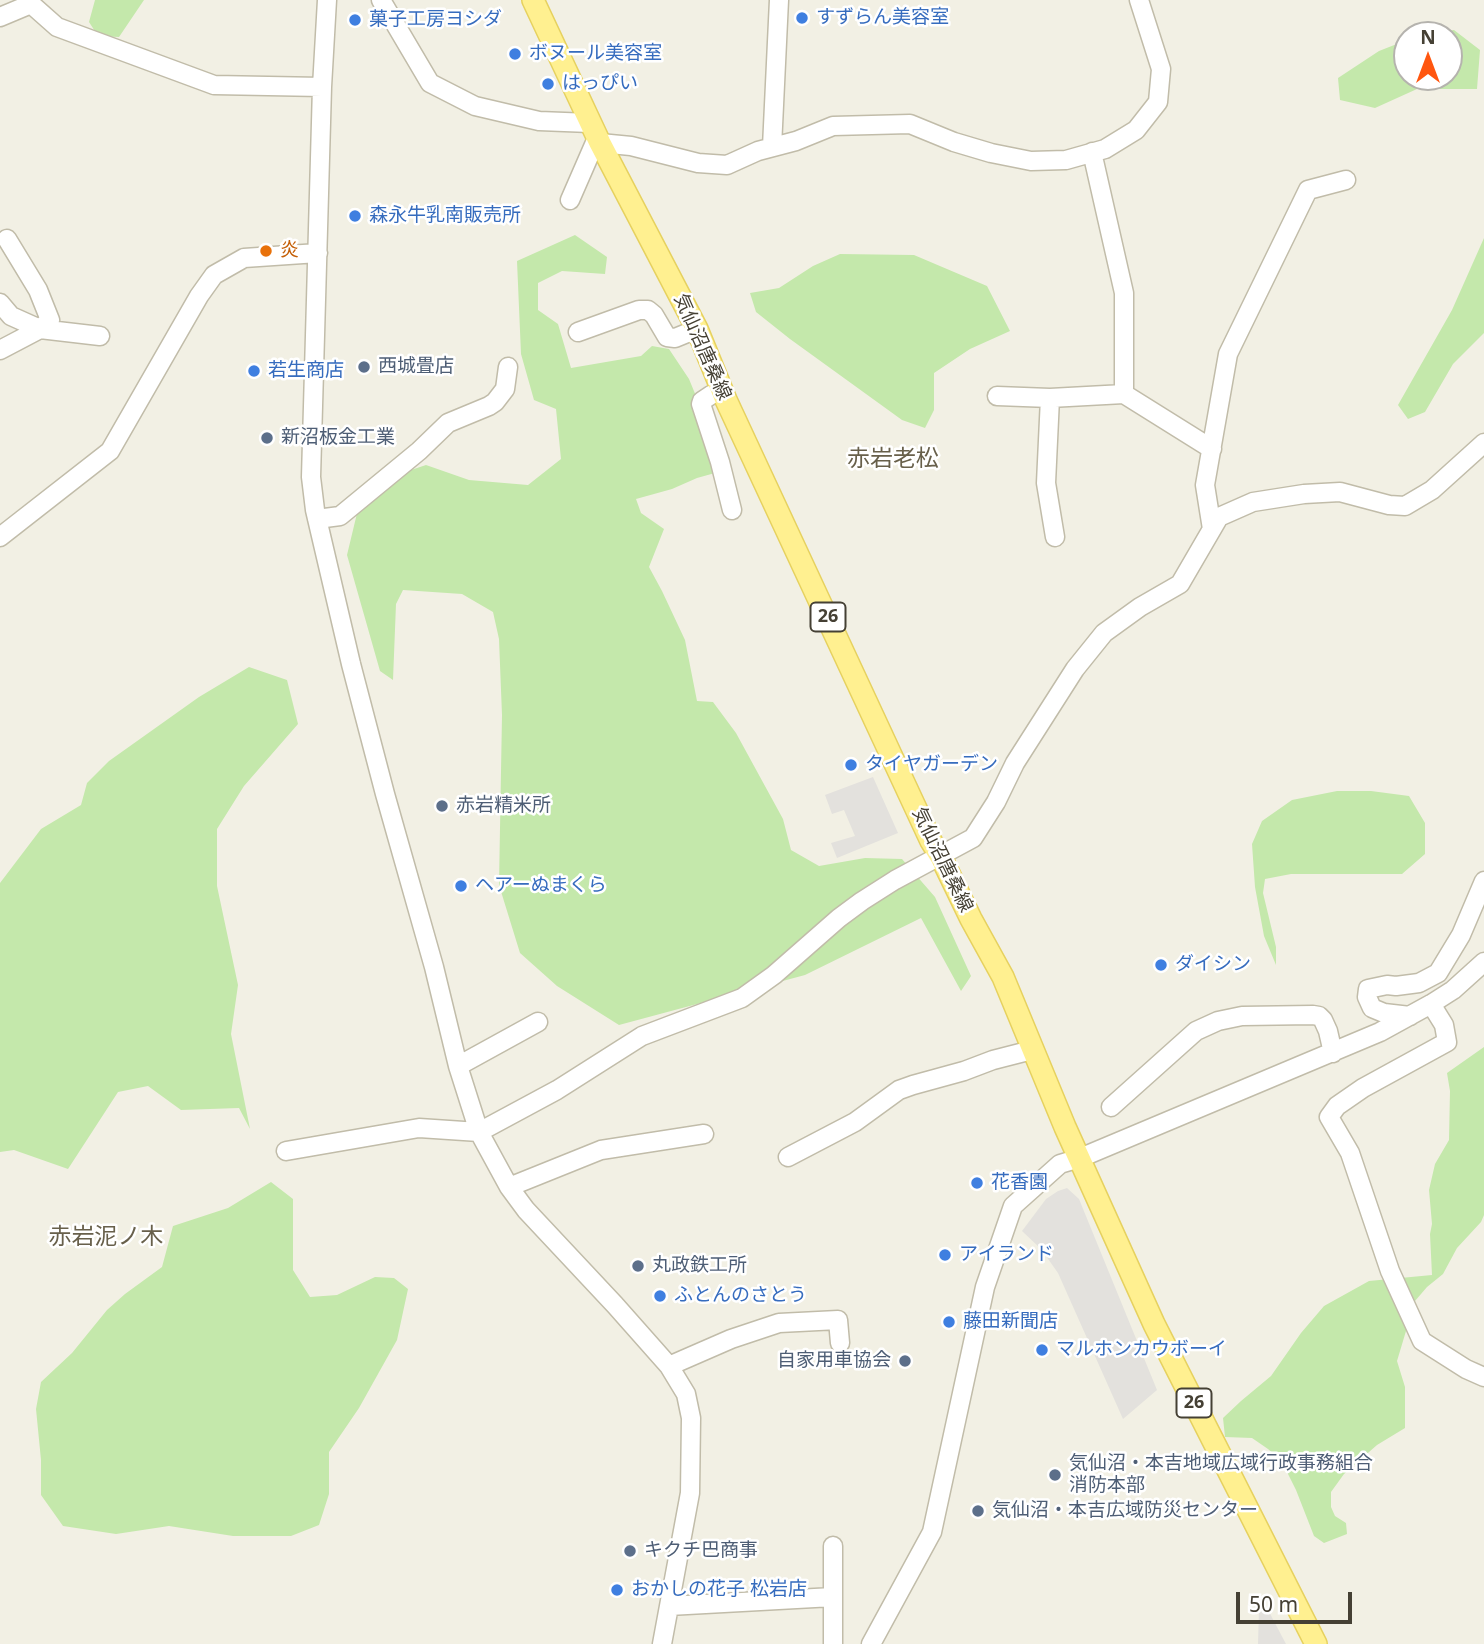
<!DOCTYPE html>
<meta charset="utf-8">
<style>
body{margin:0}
#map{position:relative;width:1484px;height:1644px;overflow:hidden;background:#f2f0e4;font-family:"Noto Sans",sans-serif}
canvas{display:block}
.north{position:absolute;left:1393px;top:21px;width:70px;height:70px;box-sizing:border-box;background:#fff;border:2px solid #b5b3ae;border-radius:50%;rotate:0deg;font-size:19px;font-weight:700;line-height:28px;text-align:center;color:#454034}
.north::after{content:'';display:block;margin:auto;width:24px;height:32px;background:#ff560f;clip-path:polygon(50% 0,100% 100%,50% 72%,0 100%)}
.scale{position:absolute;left:1236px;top:1592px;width:116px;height:32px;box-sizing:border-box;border:4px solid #454034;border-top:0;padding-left:9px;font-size:21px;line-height:24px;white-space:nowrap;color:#454034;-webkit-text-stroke:5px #fff;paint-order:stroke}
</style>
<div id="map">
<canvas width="1484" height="1644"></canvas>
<div class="north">N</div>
<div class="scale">50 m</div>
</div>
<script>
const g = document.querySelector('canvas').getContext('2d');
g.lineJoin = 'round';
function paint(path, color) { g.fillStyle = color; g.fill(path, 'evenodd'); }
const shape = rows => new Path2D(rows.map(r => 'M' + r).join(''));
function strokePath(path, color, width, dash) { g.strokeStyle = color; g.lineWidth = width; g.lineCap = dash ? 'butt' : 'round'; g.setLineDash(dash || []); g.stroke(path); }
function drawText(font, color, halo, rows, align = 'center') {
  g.font = font + ' "Noto Sans","Noto Sans JP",sans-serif'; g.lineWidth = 5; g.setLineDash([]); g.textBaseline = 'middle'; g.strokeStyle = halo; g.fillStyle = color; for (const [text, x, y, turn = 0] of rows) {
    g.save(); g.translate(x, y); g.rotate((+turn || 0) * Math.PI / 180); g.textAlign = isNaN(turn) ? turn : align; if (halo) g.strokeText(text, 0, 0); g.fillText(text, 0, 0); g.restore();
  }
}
paint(shape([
 [95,0,144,0,119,37,98,36,89,22],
 [1454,30,1480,50,1477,89,1417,89,1375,108,1340,100,1338,78,1379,51,1407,40,1407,77,1449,77,1449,35,1419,35],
 [575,235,607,257,605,274,562,271,538,283,538,310,558,324,571,368,641,356,652,346,669,349,689,379,696,396,696,418,711,449,715,473,697,478,672,489,636,499,641,513,664,529,649,567,662,591,685,640,697,701,713,702,736,733,783,819,791,850,819,866,865,858,902,859,935,897,971,976,961,991,921,918,805,975,619,1025,557,986,520,953,499,885,502,715,499,639,493,612,462,594,403,590,396,604,393,680,380,671,347,555,359,505,381,480,426,465,469,480,528,485,561,459,556,409,534,400,521,354,517,261],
 [1484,238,1484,333,1453,364,1425,412,1408,419,1398,405,1452,310],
 [840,254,914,255,987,286,1010,331,970,349,934,373,934,410,925,428,902,420,790,339,756,312,750,293,779,288,813,266],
 [249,667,287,680,298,724,244,786,217,829,217,886,238,985,231,1034,250,1129,239,1108,181,1110,148,1086,118,1092,68,1169,14,1150,0,1152,0,883,41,829,81,805,87,783,109,761,199,697],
 [1337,791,1371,791,1409,796,1425,823,1425,854,1402,874,1291,874,1265,879,1263,893,1276,947,1276,965,1264,936,1255,887,1252,844,1262,821,1292,800],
 [1484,1047,1484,1215,1481,1222,1457,1248,1443,1274,1427,1287,1415,1301,1397,1361,1405,1387,1405,1428,1377,1445,1344,1474,1331,1492,1331,1507,1335,1516,1346,1523,1347,1534,1324,1543,1314,1536,1296,1490,1281,1460,1268,1449,1252,1438,1225,1437,1223,1418,1241,1401,1271,1376,1301,1333,1324,1306,1369,1281,1432,1275,1430,1234,1432,1224,1429,1190,1435,1164,1449,1140,1450,1091,1447,1073],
 [271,1182,293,1199,293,1270,310,1297,337,1295,375,1277,394,1278,408,1289,397,1340,359,1408,329,1452,329,1494,319,1525,291,1536,233,1536,169,1526,116,1534,63,1526,41,1495,41,1460,36,1409,41,1382,72,1353,107,1310,125,1294,162,1267,173,1226,228,1208]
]), '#c4e8ab');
paint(shape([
 [873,777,898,833,837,858,831,843,855,836,844,810,832,814,825,795],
 [1067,1188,1079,1199,1157,1390,1123,1419,1058,1273,1041,1249,1022,1231,1046,1199,1058,1191],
 [1267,1608,1286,1644,1258,1644,1259,1609]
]), '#e3e1dd');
const minor = shape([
 [29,0,31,4,57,27,214,85,322,87],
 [327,0,322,87,311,477,315,510,351,664,385,794,434,967,458,1066,479,1132,509,1187,526,1210,615,1305,669,1366,686,1394,691,1418,690,1493,662,1644],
 [381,0,430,83,475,106,539,121,590,123],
 [0,17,31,4],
 [600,143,631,146,698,163,727,165,758,151,796,141,833,126,910,124,954,142,991,153,1031,161,1066,160,1105,149,1136,130,1158,102,1161,69,1139,0],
 [772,147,779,0],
 [1092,152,1124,293,1124,394],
 [570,200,597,138],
 [0,303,11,316,40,329,100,336],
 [578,332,639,310,648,310,654,315,667,337,675,338,697,329],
 [0,350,40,329,50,320,38,290,7,239],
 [722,390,711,395,702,401,701,404,720,462,732,510],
 [997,396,1050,398,1124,394,1212,449],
 [1050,398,1046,483,1055,537],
 [317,519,340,516,419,451,448,423,489,406,495,402,505,389,508,367],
 [1212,529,1205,485,1228,354,1308,190,1346,180],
 [0,537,110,451,199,296,214,275,244,258,318,253],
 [1431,1004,1444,1025,1447,1042,1363,1088,1337,1106,1329,1117,1350,1153,1390,1271,1422,1341,1466,1369,1484,1377],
 [1410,1016,1384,1013,1372,1008,1367,997,1368,989,1387,985,1396,986,1419,983,1438,973,1461,935,1484,881],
 [458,1066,538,1022],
 [1111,1107,1196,1031,1218,1021,1242,1016,1313,1015,1319,1016,1323,1020,1328,1031,1333,1053],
 [286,1151,419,1128,479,1132,557,1090,642,1036,742,998,774,975,839,918,862,901,895,880,973,838,996,802,1015,763,1075,669,1104,633,1140,607,1180,584,1219,517,1253,502,1304,494,1340,492,1389,505,1405,506,1432,490,1484,443],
 [788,1157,855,1122,899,1090,913,1085,964,1071,993,1060,1032,1050],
 [509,1187,601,1150,704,1134],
 [669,1366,731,1339,779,1323,838,1320,840,1343],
 [669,1606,833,1597],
 [833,1644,833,1546],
 [871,1644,932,1532,985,1287,1013,1206,1060,1164,1080,1158,1380,1032,1431,1004,1453,990,1484,962]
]);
const major = shape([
 [533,0,600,143,697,329,726,400,931,841,941,857,971,919,1003,977,1065,1127,1154,1324,1316,1644]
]);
strokePath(minor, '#c1bca9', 21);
strokePath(major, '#e6d15f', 24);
strokePath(minor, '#fff', 18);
strokePath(major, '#fff090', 21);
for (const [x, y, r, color] of [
 [802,18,7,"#3f7fe0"],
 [355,20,7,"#3f7fe0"],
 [515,54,7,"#3f7fe0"],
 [548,84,7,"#3f7fe0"],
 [355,216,7,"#3f7fe0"],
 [266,251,7,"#e8710a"],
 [364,367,7,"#5c6f8a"],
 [254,371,7,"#3f7fe0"],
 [267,438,7,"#5c6f8a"],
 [851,765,7,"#3f7fe0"],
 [442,806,7,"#5c6f8a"],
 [461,886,7,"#3f7fe0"],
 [1161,965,7,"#3f7fe0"],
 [977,1183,7,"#3f7fe0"],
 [945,1255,7,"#3f7fe0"],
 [638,1266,7,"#5c6f8a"],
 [660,1296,7,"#3f7fe0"],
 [949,1322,7,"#3f7fe0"],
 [1042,1350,7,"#3f7fe0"],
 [905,1361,7,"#5c6f8a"],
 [1055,1475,7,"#5c6f8a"],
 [978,1511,7,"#5c6f8a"],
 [630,1551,7,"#5c6f8a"],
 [617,1590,7,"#3f7fe0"]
]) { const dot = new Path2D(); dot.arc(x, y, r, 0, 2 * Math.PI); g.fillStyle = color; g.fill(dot); strokePath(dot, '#fff', 2.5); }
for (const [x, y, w] of [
 [828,617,35],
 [1194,1403,35]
]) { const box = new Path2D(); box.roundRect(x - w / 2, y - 14.5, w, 29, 5); g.fillStyle = '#fff'; g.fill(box); strokePath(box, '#454034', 2); }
drawText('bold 18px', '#454034', null, [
 ["26",828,617],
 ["26",1194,1403]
]);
drawText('19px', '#366cbe', '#fff', [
 ["すずらん美容室",816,18],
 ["菓子工房ヨシダ",369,20],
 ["ボヌール美容室",529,54],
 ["はっぴい",562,84],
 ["森永牛乳南販売所",369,216],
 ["若生商店",268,371],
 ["タイヤガーデン",865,765],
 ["ヘアーぬまくら",475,886],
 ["ダイシン",1175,965],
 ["花香園",991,1183],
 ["アイランド",959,1255],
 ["ふとんのさとう",674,1296],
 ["藤田新聞店",963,1322],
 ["マルホンカウボーイ",1056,1350],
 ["おかしの花子 松岩店",631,1590]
], 'left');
drawText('19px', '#c56008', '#fff', [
 ["炎",280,251]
], 'left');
drawText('19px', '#454034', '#fff', [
 ["気仙沼唐桑線",702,347,66],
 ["気仙沼唐桑線",942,860,64]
]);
drawText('19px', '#4e5e75', '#fff', [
 ["西城畳店",378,367],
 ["新沼板金工業",281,438],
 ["赤岩精米所",456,806],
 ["丸政鉄工所",652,1266],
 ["自家用車協会",891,1361,"right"],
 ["気仙沼・本吉地域広域行政事務組合",1069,1464],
 ["消防本部",1069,1486],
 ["気仙沼・本吉広域防災センター",992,1511],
 ["キクチ巴商事",644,1551]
], 'left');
drawText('23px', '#68604b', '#fff', [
 ["赤岩老松",893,459],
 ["赤岩泥ノ木",106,1237]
]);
</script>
